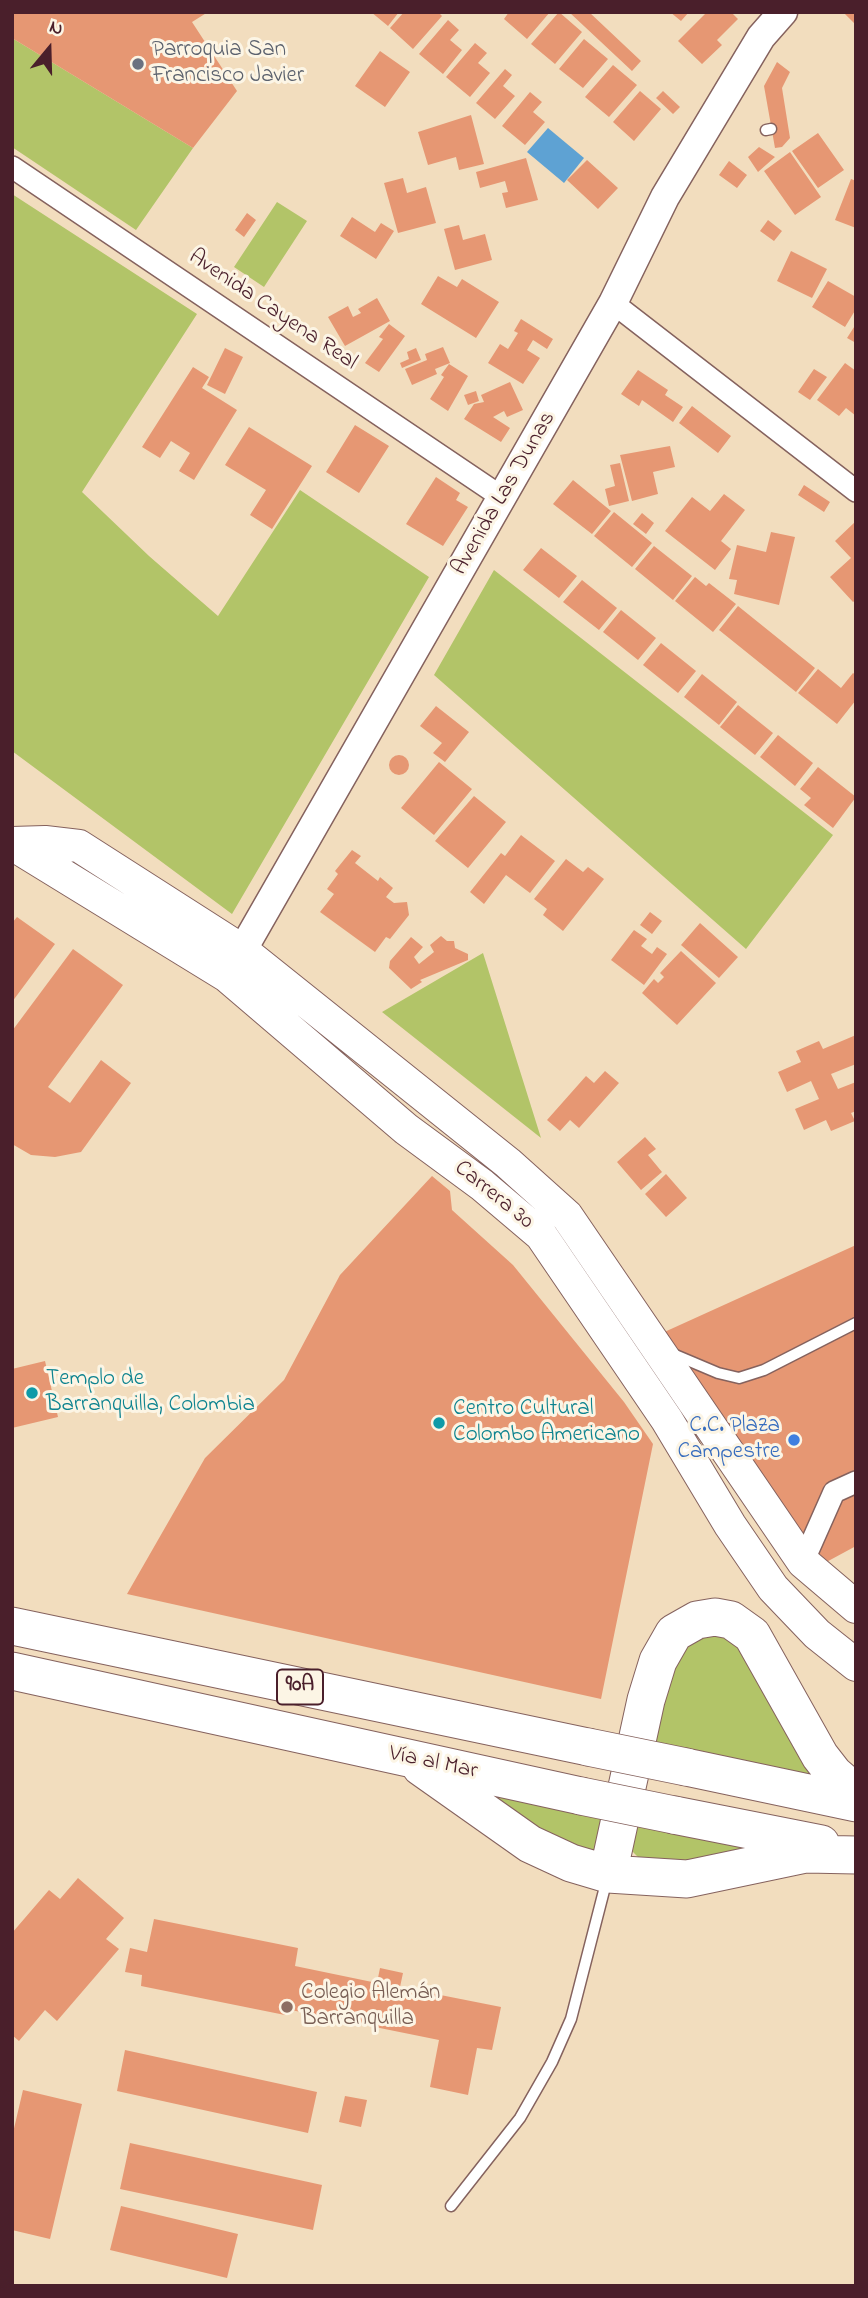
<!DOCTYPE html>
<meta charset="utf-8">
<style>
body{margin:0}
#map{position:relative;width:868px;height:2298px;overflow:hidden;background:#f2ddbe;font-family:"Indie Flower",sans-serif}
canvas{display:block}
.frame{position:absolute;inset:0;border:14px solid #4a1f2b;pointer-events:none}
.north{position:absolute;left:14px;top:14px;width:70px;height:70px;-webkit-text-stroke:5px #fcf5e5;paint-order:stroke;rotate:19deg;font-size:19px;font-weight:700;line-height:28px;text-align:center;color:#4a1f2b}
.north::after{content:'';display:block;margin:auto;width:24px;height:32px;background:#4a1f2b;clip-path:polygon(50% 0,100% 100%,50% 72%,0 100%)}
</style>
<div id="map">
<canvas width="868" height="2298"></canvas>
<div class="frame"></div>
<div class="north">N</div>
</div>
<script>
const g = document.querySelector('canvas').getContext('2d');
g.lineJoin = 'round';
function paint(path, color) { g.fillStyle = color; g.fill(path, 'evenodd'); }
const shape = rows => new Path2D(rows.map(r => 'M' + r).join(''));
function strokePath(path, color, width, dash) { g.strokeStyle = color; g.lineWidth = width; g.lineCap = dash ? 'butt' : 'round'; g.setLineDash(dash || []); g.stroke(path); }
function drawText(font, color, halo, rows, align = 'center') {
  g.font = font + ' "Indie Flower",sans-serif'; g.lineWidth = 6; g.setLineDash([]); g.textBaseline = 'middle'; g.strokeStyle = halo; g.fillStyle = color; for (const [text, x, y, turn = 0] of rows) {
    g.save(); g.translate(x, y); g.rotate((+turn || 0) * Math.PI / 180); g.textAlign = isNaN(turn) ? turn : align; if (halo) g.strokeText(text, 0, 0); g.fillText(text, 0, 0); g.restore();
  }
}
paint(shape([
 [12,38,193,148,136,230,12,147],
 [12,194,197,314,82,492,149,556,218,616,300,490,429,577,232,914,12,751],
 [277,202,307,221,264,287,234,267],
 [494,570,833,835,746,949,434,675],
 [483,953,541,1138,382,1012],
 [704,1633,736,1640,822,1780,653,1746,675,1651],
 [484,1789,604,1815,593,1862,567,1854],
 [634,1824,776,1850,695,1868,644,1863,633,1852,631,1839]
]), '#b2c468');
paint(shape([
 [548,128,584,158,564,183,527,152]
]), '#5ea2d3');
paint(shape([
 [12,12,208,12,192,22,237,91,193,148,12,38],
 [371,12,399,12,388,26],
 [404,12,438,12,442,16,413,49,390,28],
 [509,12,550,12,527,39,504,19],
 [559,12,582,32,555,64,531,44],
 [569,12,589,12,641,61,632,71],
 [670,12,689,12,681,21],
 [707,12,731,12,738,19,717,40,722,45,702,64,678,41],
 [843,12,856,12,856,25],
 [448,20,459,30,450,40,462,50,443,74,419,54],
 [584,39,608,59,583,88,559,69],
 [475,43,487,53,478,63,490,73,470,97,446,77],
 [380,51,410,72,385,107,355,86],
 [777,62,790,72,782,88,790,138,782,147,775,148,764,86],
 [613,65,637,85,609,117,585,97],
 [505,69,512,75,503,86,515,96,495,119,476,103],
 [640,91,661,109,634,141,613,122],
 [663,91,680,107,673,114,656,98],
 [530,92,542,102,533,112,545,122,525,145,502,126],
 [471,115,484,164,459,170,456,157,428,165,418,132],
 [818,133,844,170,818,188,792,151],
 [759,147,775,157,758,172,748,157],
 [790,152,821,197,795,215,764,171],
 [526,158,538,200,506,208,502,193,508,192,505,181,480,188,476,172],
 [587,160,618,188,598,209,567,180],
 [729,161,747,175,737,188,719,175],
 [403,178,407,193,426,187,436,223,398,233,384,183],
 [851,179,856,181,856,228,835,220],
 [247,213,256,220,244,237,235,230],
 [352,217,375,232,381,223,394,231,376,259,340,236],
 [768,220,782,231,774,241,760,231],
 [459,225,463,240,485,234,492,260,455,270,444,229],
 [791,251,827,269,812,298,777,281],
 [438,276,457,287,462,279,499,302,476,338,421,304],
 [828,281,856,297,856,309,845,327,812,307],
 [377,298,390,321,345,346,328,317,348,306,353,317,361,313,358,309],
 [521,319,553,339,547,349,533,340,527,350,540,358,523,384,488,363,500,344,508,349,518,333,514,331],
 [389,324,405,336,379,372,365,363,383,339,379,337],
 [856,324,856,343,847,338],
 [443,347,450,363,435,369,437,374,412,385,405,369,427,360,425,354],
 [225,348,243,357,225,394,207,385],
 [416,348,421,360,402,368,400,363,409,359,407,352],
 [845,363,856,371,856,416,846,408,839,416,817,400],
 [449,364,468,376,448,411,430,399,444,377,441,375],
 [193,367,209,377,202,388,237,410,194,480,179,471,190,453,171,441,160,458,142,447],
 [814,369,827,377,810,400,798,392],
 [638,370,668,390,665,395,683,407,673,422,642,400,639,406,621,394],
 [510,382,523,410,507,417,504,411,493,417,510,428,501,442,464,419,474,404,484,402,481,395],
 [476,391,479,401,468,405,464,395],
 [692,406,731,436,718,453,679,423],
 [355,425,389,446,359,493,326,472],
 [249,427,312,466,272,529,250,515,266,490,225,465],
 [670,446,675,467,653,472,658,494,632,501,620,455],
 [620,463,629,501,609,506,605,489,615,486,610,465],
 [436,477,460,493,456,500,468,507,443,546,406,524],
 [573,480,611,511,592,534,553,504],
 [804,485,830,502,824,512,798,495],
 [724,494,745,510,721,541,731,549,715,570,665,531,692,497,710,511],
 [614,512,652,543,632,567,594,536],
 [642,513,654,523,646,534,633,524],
 [856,521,856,600,853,602,830,577,851,558,835,541],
 [771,532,795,537,779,605,734,594,737,580,729,579,737,545,766,552],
 [654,546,692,576,673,600,635,569],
 [541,548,577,576,559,598,523,570],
 [695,577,706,586,709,583,736,604,713,632,675,601],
 [582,580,617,608,599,630,563,602],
 [738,606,815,668,796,692,719,630],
 [621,610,656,638,638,660,603,632],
 [661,643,696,671,678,693,643,665],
 [818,669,841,688,853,673,856,675,856,700,837,724,798,693],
 [702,674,737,702,719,725,684,697],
 [738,705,773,733,755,755,720,727],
 [436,706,469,732,445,762,433,753,442,743,420,726],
 [778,735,813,763,795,786,760,757],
 '389 765a10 10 0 1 1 20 0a10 10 0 1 1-20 0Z',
 [439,762,472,789,434,835,401,808],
 [818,767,856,797,833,828,804,805,811,798,800,789],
 [474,796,506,822,468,868,435,841],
 [521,835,555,861,530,893,506,875,484,904,470,892,501,853,505,856],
 [352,850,361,856,355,863,378,881,380,877,393,888,386,897,394,903,407,902,409,915,390,939,386,937,375,952,320,912,334,894,327,889,338,874,335,871],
 [566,859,583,872,588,867,604,879,563,931,543,915,547,909,534,899],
 [650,912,662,921,652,934,640,925],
 [17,917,55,944,12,1002,12,923],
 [700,923,738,957,719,978,681,945],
 [634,930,647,939,641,946,652,954,657,947,667,954,644,985,611,960],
 [441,936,447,941,454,941,455,948,468,954,468,960,420,980,422,982,411,989,389,968,390,961,411,937,423,947,414,957,419,964,434,952,430,945],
 [73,949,123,985,48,1087,70,1103,101,1060,131,1083,81,1152,55,1157,31,1155,12,1144,12,1031],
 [681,951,716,983,677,1025,642,993,654,979,658,983,664,977,660,973],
 [856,1035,856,1064,831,1074,838,1089,856,1082,856,1111,851,1113,855,1121,831,1131,826,1120,804,1130,795,1109,819,1099,811,1081,787,1092,778,1072,801,1062,796,1051,819,1041,823,1049],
 [605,1071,619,1083,579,1128,570,1120,560,1131,547,1120,586,1076,594,1083],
 [645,1137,656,1149,648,1155,662,1172,641,1190,617,1162],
 [666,1174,687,1198,666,1217,645,1194],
 [432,1176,450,1191,452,1210,513,1265,624,1402,653,1444,601,1699,127,1594,205,1458,284,1380,340,1275],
 [856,1245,856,1546,819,1566,660,1334],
 [45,1361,58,1417,12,1428,12,1369],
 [78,1878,124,1918,106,1939,119,1949,57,2021,45,2010,19,2041,12,2035,12,1933,49,1890,60,1899],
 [154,1919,298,1948,295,1966,377,1983,380,1968,403,1973,400,1987,501,2007,492,2050,477,2048,468,2095,430,2087,439,2040,286,2009,285,2015,141,1986,142,1975,125,1972,130,1948,147,1952],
 [125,2050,317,2092,308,2133,117,2091],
 [23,2090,82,2104,50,2239,12,2230,12,2137],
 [345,2096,367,2100,361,2127,339,2122],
 [130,2143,322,2185,313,2230,120,2189],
 [121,2206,238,2234,227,2278,110,2250]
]), '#e69773');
const service = shape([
 [766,130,771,129],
 [673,1354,718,1373,739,1378,764,1370,856,1323],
 [451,2206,520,2118,552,2062,571,2019,607,1879]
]);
const minor = shape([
 [12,167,503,498],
 [613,303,856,491],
 [803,1562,834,1492,856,1482]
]);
const tertiary = shape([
 [231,970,613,303,665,197,761,37,783,12]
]);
const secondary = shape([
 [12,843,45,842,79,846,243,951,508,1163,567,1216,803,1562,856,1607],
 [12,844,227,976,406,1129,482,1185,541,1235,667,1420,730,1525,773,1588,817,1634,856,1665]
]);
const trunk = shape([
 [12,1626,588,1747],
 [12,1671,581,1796],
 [421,1767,530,1844,571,1863,608,1874,687,1879,806,1854,856,1855],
 [686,1767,856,1803],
 [674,1815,821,1844],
 [608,1874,646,1700,658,1661,674,1633,697,1620,715,1617,731,1620,752,1635,820,1756,834,1774,856,1793]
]);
strokePath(service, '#85625e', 13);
strokePath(minor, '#85625e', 24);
strokePath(tertiary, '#85625e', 31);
strokePath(secondary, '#85625e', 34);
strokePath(trunk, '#85625e', 39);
strokePath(service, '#fff', 10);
strokePath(minor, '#fff', 21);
strokePath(tertiary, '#fff', 28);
strokePath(secondary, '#fff', 32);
strokePath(trunk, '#fff', 37);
const trunkBridge = shape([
 [588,1747,686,1767],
 [581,1796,674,1815]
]);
strokePath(trunkBridge, '#85625e', 39, []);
strokePath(trunkBridge, '#fff', 37);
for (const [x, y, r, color] of [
 [138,64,7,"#6b7280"],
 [32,1393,7,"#0f9aa8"],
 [439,1423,7,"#0f9aa8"],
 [794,1440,7,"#3f7fe0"],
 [287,2007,7,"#8d6e63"]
]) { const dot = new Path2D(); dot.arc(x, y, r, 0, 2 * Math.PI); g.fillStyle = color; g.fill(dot); strokePath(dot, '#fcf5e5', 2.5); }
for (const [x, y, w] of [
 [300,1687,46]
]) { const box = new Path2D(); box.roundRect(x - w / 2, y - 17.5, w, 35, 5); g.fillStyle = '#fcf5e5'; g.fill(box); strokePath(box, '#4a1f2b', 2); }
drawText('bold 21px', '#4a1f2b', null, [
 ["90A",300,1687]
]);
drawText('23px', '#5b616d', '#fcf5e5', [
 ["Parroquia San",152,51],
 ["Francisco Javier",152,77]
], 'left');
drawText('23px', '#4a1f2b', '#fcf5e5', [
 ["Avenida Cayena Real",272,311,34],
 ["Avenida Las Dunas",505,494,-60],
 ["Carrera 30",493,1196,39],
 ["Vía al Mar",433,1764,12]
]);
drawText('23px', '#0d838f', '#fcf5e5', [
 ["Templo de",46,1380],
 ["Barranquilla, Colombia",46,1406],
 ["Centro Cultural",453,1410],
 ["Colombo Americano",453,1436]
], 'left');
drawText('23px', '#366cbe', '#fcf5e5', [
 ["C.C. Plaza",780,1427],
 ["Campestre",780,1453]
], 'right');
drawText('23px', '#785e54', '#fcf5e5', [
 ["Colegio Alemán",301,1994],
 ["Barranquilla",301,2020]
], 'left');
</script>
